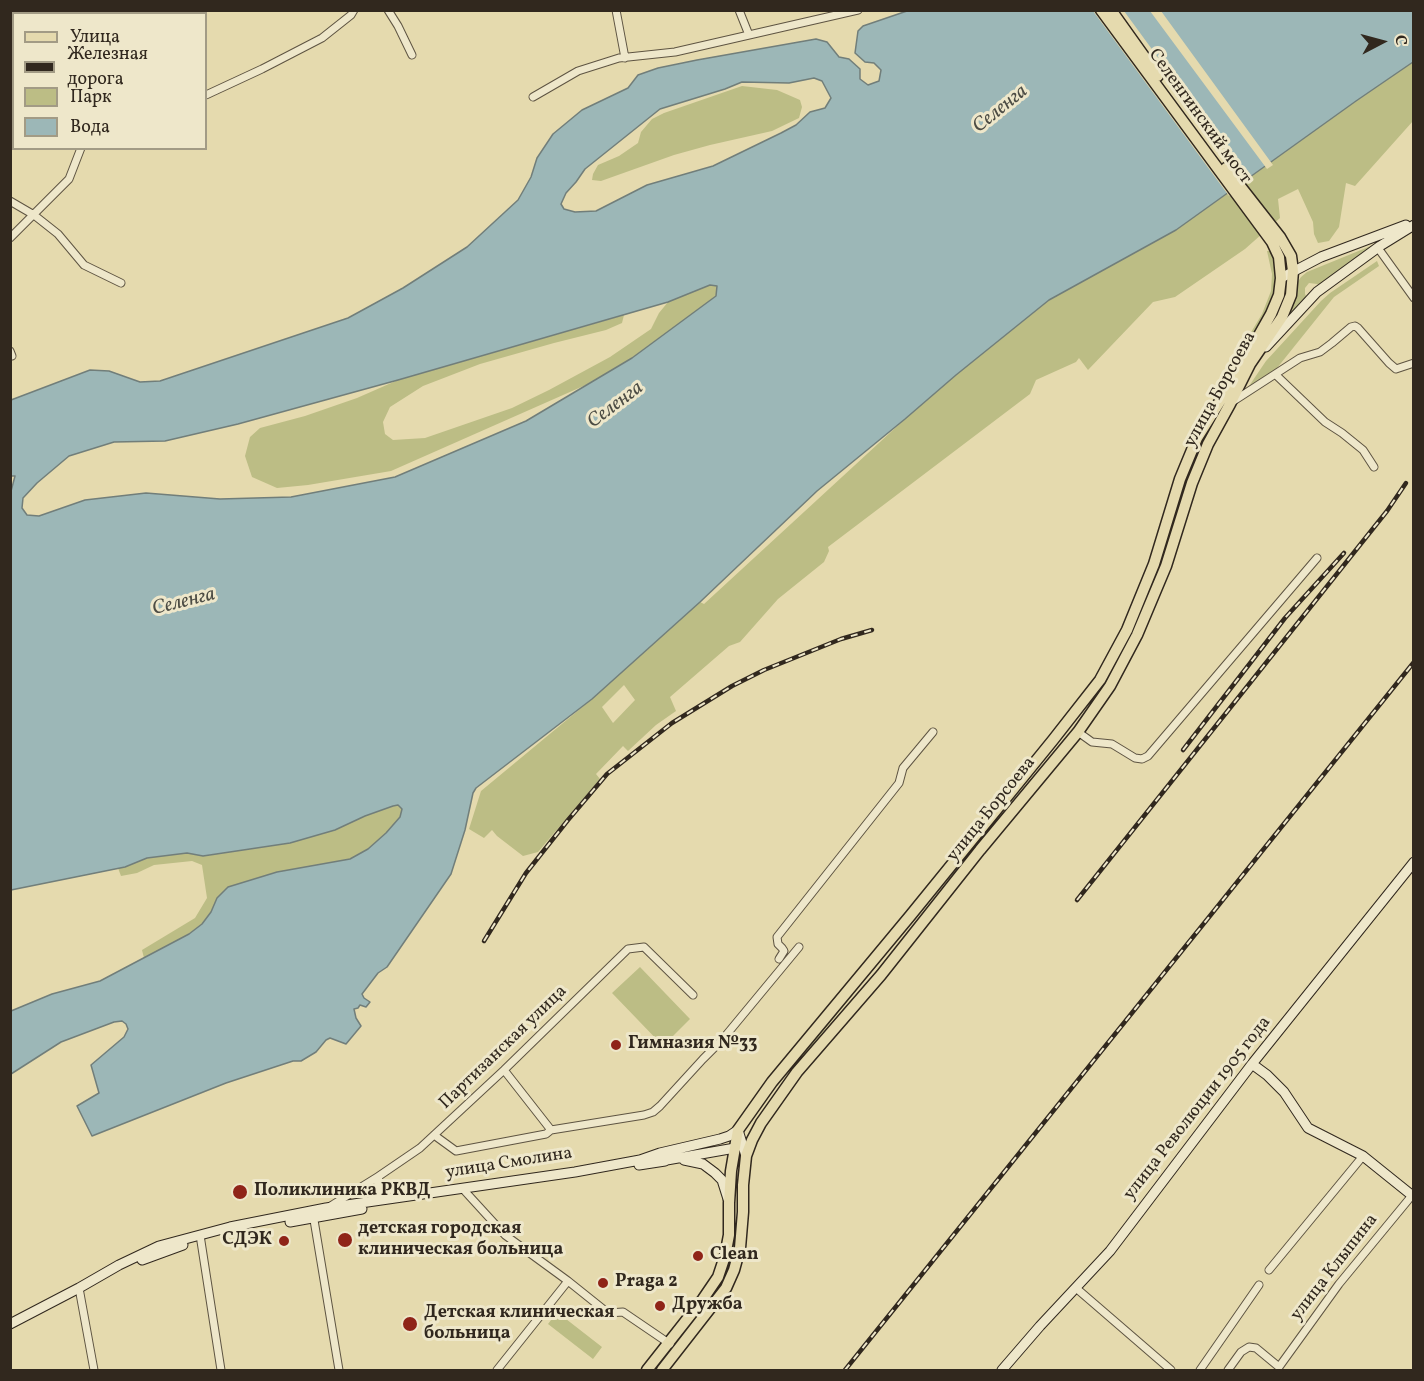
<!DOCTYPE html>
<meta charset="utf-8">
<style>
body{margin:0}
#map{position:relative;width:1424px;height:1381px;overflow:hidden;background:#e5daae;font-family:Vollkorn,serif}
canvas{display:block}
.frame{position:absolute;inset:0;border:12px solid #31281e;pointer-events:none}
.legend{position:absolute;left:12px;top:12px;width:195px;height:138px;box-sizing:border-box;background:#eee7ca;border:2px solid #a29b85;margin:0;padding:8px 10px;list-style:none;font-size:18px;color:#31281e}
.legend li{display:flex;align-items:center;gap:12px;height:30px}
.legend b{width:30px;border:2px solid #a29b85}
.north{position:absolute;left:1352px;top:12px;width:60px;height:60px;-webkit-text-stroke:4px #eee7ca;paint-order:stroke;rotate:84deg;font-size:16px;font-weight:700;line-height:24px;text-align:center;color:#31281e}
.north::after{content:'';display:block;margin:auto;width:21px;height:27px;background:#31281e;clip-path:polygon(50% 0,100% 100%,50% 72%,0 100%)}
</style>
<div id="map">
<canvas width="1424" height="1381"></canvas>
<div class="frame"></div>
<ul class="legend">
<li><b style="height:8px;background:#e5daae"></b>Улица</li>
<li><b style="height:8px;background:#31281e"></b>Железная дорога</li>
<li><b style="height:16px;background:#bcbd85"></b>Парк</li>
<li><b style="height:16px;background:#9cb7b7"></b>Вода</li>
</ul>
<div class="north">С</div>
</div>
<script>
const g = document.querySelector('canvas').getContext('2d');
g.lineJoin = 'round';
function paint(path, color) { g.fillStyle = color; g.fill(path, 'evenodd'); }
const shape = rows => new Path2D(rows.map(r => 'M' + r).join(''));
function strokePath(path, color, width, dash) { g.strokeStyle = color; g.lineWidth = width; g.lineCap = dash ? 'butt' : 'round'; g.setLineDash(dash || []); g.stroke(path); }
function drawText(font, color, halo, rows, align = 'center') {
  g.font = font + ' Vollkorn,serif'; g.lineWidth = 6; g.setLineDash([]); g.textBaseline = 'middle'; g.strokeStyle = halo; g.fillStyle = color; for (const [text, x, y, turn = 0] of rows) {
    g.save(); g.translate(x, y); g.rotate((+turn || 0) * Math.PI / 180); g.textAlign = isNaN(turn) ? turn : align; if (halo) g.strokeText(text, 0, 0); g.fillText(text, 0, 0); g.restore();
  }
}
paint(shape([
 [1413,62,1413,121,1355,186,1346,183,1339,227,1329,241,1318,243,1314,234,1313,222,1298,189,1278,199,1280,218,1245,249,1175,297,1153,302,1088,370,1079,358,1076,362,1036,380,1030,394,828,547,829,551,824,562,778,599,740,642,729,646,670,697,676,711,656,725,628,751,623,746,596,774,600,779,538,852,523,856,497,836,492,830,484,838,469,829,481,791,592,699,700,602,704,604,905,419,956,375,1049,300,1176,230,1356,101],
 [624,685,635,700,613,723,602,707],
 [742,86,777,90,800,100,802,107,799,118,772,131,710,145,674,155,601,181,592,180,593,174,598,165,619,156,638,143,641,132,652,119,664,113],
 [1388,239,1322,288,1317,284,1309,283,1305,288,1305,294,1309,301,1286,319,1292,307,1296,294,1297,283,1301,277,1307,272],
 [1267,251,1270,251,1274,258,1276,267,1276,292,1267,318,1242,355,1223,386,1220,384,1262,314,1271,291,1272,274],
 [1377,261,1379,266,1334,297,1265,383,1245,392,1266,361,1321,301,1330,293],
 [710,284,717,285,716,296,632,358,588,384,391,471,308,485,277,488,252,477,245,456,250,437,260,428,305,416,357,398,398,380,624,315,622,323,606,330,554,343,480,364,423,386,390,407,383,422,385,434,393,440,425,438,512,408,549,390,610,357,651,329,659,313,668,302],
 [398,805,402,809,400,817,386,833,368,849,350,859,277,872,228,887,217,898,211,912,202,924,189,934,144,958,142,950,195,918,207,898,202,865,192,861,154,865,137,873,121,876,118,868,147,858,187,853,203,856,290,843,335,830,365,816,393,806],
 [972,844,974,845,796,1065,794,1064],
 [640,967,690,1019,663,1046,612,993],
 [557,1312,602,1347,593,1359,548,1324]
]), '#bcbd85');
const water = shape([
 [907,11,1413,11,1413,62,1356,101,1176,230,1049,300,956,375,905,419,817,491,700,602,592,699,476,788,473,793,465,830,451,874,387,967,378,973,362,994,364,998,370,1002,366,1007,360,1005,358,1008,354,1009,356,1018,361,1026,346,1044,330,1038,326,1040,316,1052,301,1061,293,1061,226,1083,92,1136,77,1106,99,1093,91,1065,124,1037,128,1029,126,1024,122,1021,114,1022,61,1042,11,1074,11,1011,52,994,100,981,189,934,202,924,211,912,217,898,228,887,277,872,350,859,368,849,386,833,400,817,402,809,398,805,393,806,365,816,335,830,290,843,203,856,187,853,147,858,125,867,11,890,10,495,15,476,11,476,11,400,90,370,109,371,140,382,160,381,348,318,403,288,467,247,518,200,531,177,537,158,553,134,582,110,628,88,638,75,658,68,697,60,816,39,827,42,839,57,849,59,860,69,860,79,868,85,879,81,881,70,874,63,865,62,855,53,858,31,863,26,907,11],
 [814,78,822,81,831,98,825,108,810,112,796,125,781,133,713,166,647,185,596,211,575,212,564,209,561,204,566,193,576,182,585,169,660,109,725,89,742,82,789,83,814,78],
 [710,285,717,286,716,296,632,358,526,421,395,477,291,497,220,499,146,493,85,500,39,516,27,515,22,508,23,498,37,483,69,456,114,442,165,441,238,424,398,380,668,302,710,285]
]);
paint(water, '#9cb7b7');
strokePath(water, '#717e7a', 1.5);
paint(shape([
 [1093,11,1124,11,1249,182,1229,196],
 [1150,11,1161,11,1273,165,1267,169]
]), '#e5daae');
const street = shape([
 [73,10,74,14],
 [388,10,398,26,412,55],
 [616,10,625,58],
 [739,10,749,35],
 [56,14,65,10],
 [10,29,14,28],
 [206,95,262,69,322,38,351,15,354,10],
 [533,97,578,71,619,58,675,52,858,10],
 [10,119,14,119],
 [10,201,34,215,58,234,84,265,121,283],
 [10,238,69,179,81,148],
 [1378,248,1414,298],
 [10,351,12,356],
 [1276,375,1325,422,1342,433,1363,450,1374,467],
 [1232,402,1300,358,1320,352,1332,343,1351,327,1355,326,1358,328,1389,363,1396,369,1414,363],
 [1078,732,1092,742,1112,744,1135,758,1142,759,1148,756,1317,558],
 [779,959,784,951,782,948,778,944,777,937,899,783,903,768,933,732],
 [504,1070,551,1130],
 [434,1135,456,1151,546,1134,551,1130,644,1115,653,1112,660,1106,703,1059,722,1040,799,947],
 [462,1188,505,1235,568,1281,608,1313,623,1312,670,1344],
 [375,1201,379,1176],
 [329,1207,379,1176,420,1148,504,1070,628,949,644,947,693,995],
 [313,1214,339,1370],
 [200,1235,221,1370],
 [1269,1270,1363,1156],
 [79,1288,94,1370],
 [1076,1288,1171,1370],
 [497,1370,568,1281],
 [1200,1370,1259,1285],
 [1228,1370,1241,1352,1249,1347,1256,1348,1279,1367,1339,1284,1414,1193]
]);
const secondary = shape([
 [1281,278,1321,257,1406,225],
 [1266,347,1317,292,1380,246,1414,225],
 [1252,1064,1267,1075,1284,1092,1308,1128,1363,1156,1414,1197],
 [684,1160,703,1164,715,1173,722,1180,728,1199],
 [661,1161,735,1148,740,1144],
 [639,1165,665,1161],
 [290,1222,362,1209],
 [142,1260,183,1245],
 [10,1324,79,1288,119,1265,159,1246,230,1227,326,1208,575,1172,640,1160,660,1153,720,1139,729,1136,738,1130,746,1156],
 [1002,1370,1040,1326,1110,1251,1252,1064,1414,862]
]);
const primary = shape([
 [1111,10,1158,76],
 [647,1370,703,1299,718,1277,725,1256,729,1235,729,1203,731,1171,738,1130,772,1082,910,916,1053,740,1100,680,1127,630,1154,564,1180,479,1197,438,1240,369,1271,314,1279,295,1281,278,1279,257,1272,242,1101,10],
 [662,1370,726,1288,734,1270,740,1248,743,1212,743,1185,746,1156,752,1140,761,1123,797,1072,881,975,980,850,1078,732,1110,686,1137,635,1166,566,1192,483,1208,444,1230,404,1250,364,1282,317,1291,295,1293,271,1291,256,1280,237,1226,168]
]);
strokePath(street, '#5e5442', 9);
strokePath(secondary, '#31281e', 11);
strokePath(primary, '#31281e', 13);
strokePath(street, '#eee7ca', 7);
strokePath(secondary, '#eee7ca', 9);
strokePath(primary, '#e5daae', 10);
const rail = shape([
 [1183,750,1285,618,1344,553],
 [1077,900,1387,511,1406,483],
 [484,941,526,873,568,820,607,774,672,723,732,686,764,670,841,639,872,630],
 [845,1370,1414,662]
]);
strokePath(rail, '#31281e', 4.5);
strokePath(rail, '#eee7ca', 2, [7]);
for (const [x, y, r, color] of [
 [616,1045,6,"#8f2418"],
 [240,1192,8,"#8f2418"],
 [345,1240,8,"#8f2418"],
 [284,1241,6,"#8f2418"],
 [698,1256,6,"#8f2418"],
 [603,1283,6,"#8f2418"],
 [660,1306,6,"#8f2418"],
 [410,1324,8,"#8f2418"]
]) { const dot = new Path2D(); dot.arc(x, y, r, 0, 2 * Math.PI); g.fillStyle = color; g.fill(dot); strokePath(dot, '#eee7ca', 2); }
drawText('18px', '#31281e', '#eee7ca', [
 ["Селенгинский мост",1199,117,54],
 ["улица Борсоева",1221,390,-61],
 ["улица Борсоева",992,810,-51],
 ["Партизанская улица",504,1048,-44],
 ["улица Революции 1905 года",1198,1109,-52],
 ["улица Смолина",509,1164,-9],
 ["улица Клыпина",1335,1268,-52]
]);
drawText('bold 18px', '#31281e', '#eee7ca', [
 ["Гимназия №33",628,1045],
 ["Поликлиника РКВД",254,1192],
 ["детская городская",358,1230],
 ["клиническая больница",358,1251],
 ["СДЭК",272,1241,"right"],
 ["Clean",710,1256],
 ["Praga 2",615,1283],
 ["Дружба",672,1306],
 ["Детская клиническая",424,1314],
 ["больница",424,1335]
], 'left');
drawText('italic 20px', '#4c4c44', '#eee7ca', [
 ["Селенга",1001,110,-39],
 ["Селенга",616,406,-37],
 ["Селенга",184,603,-14]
]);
</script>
